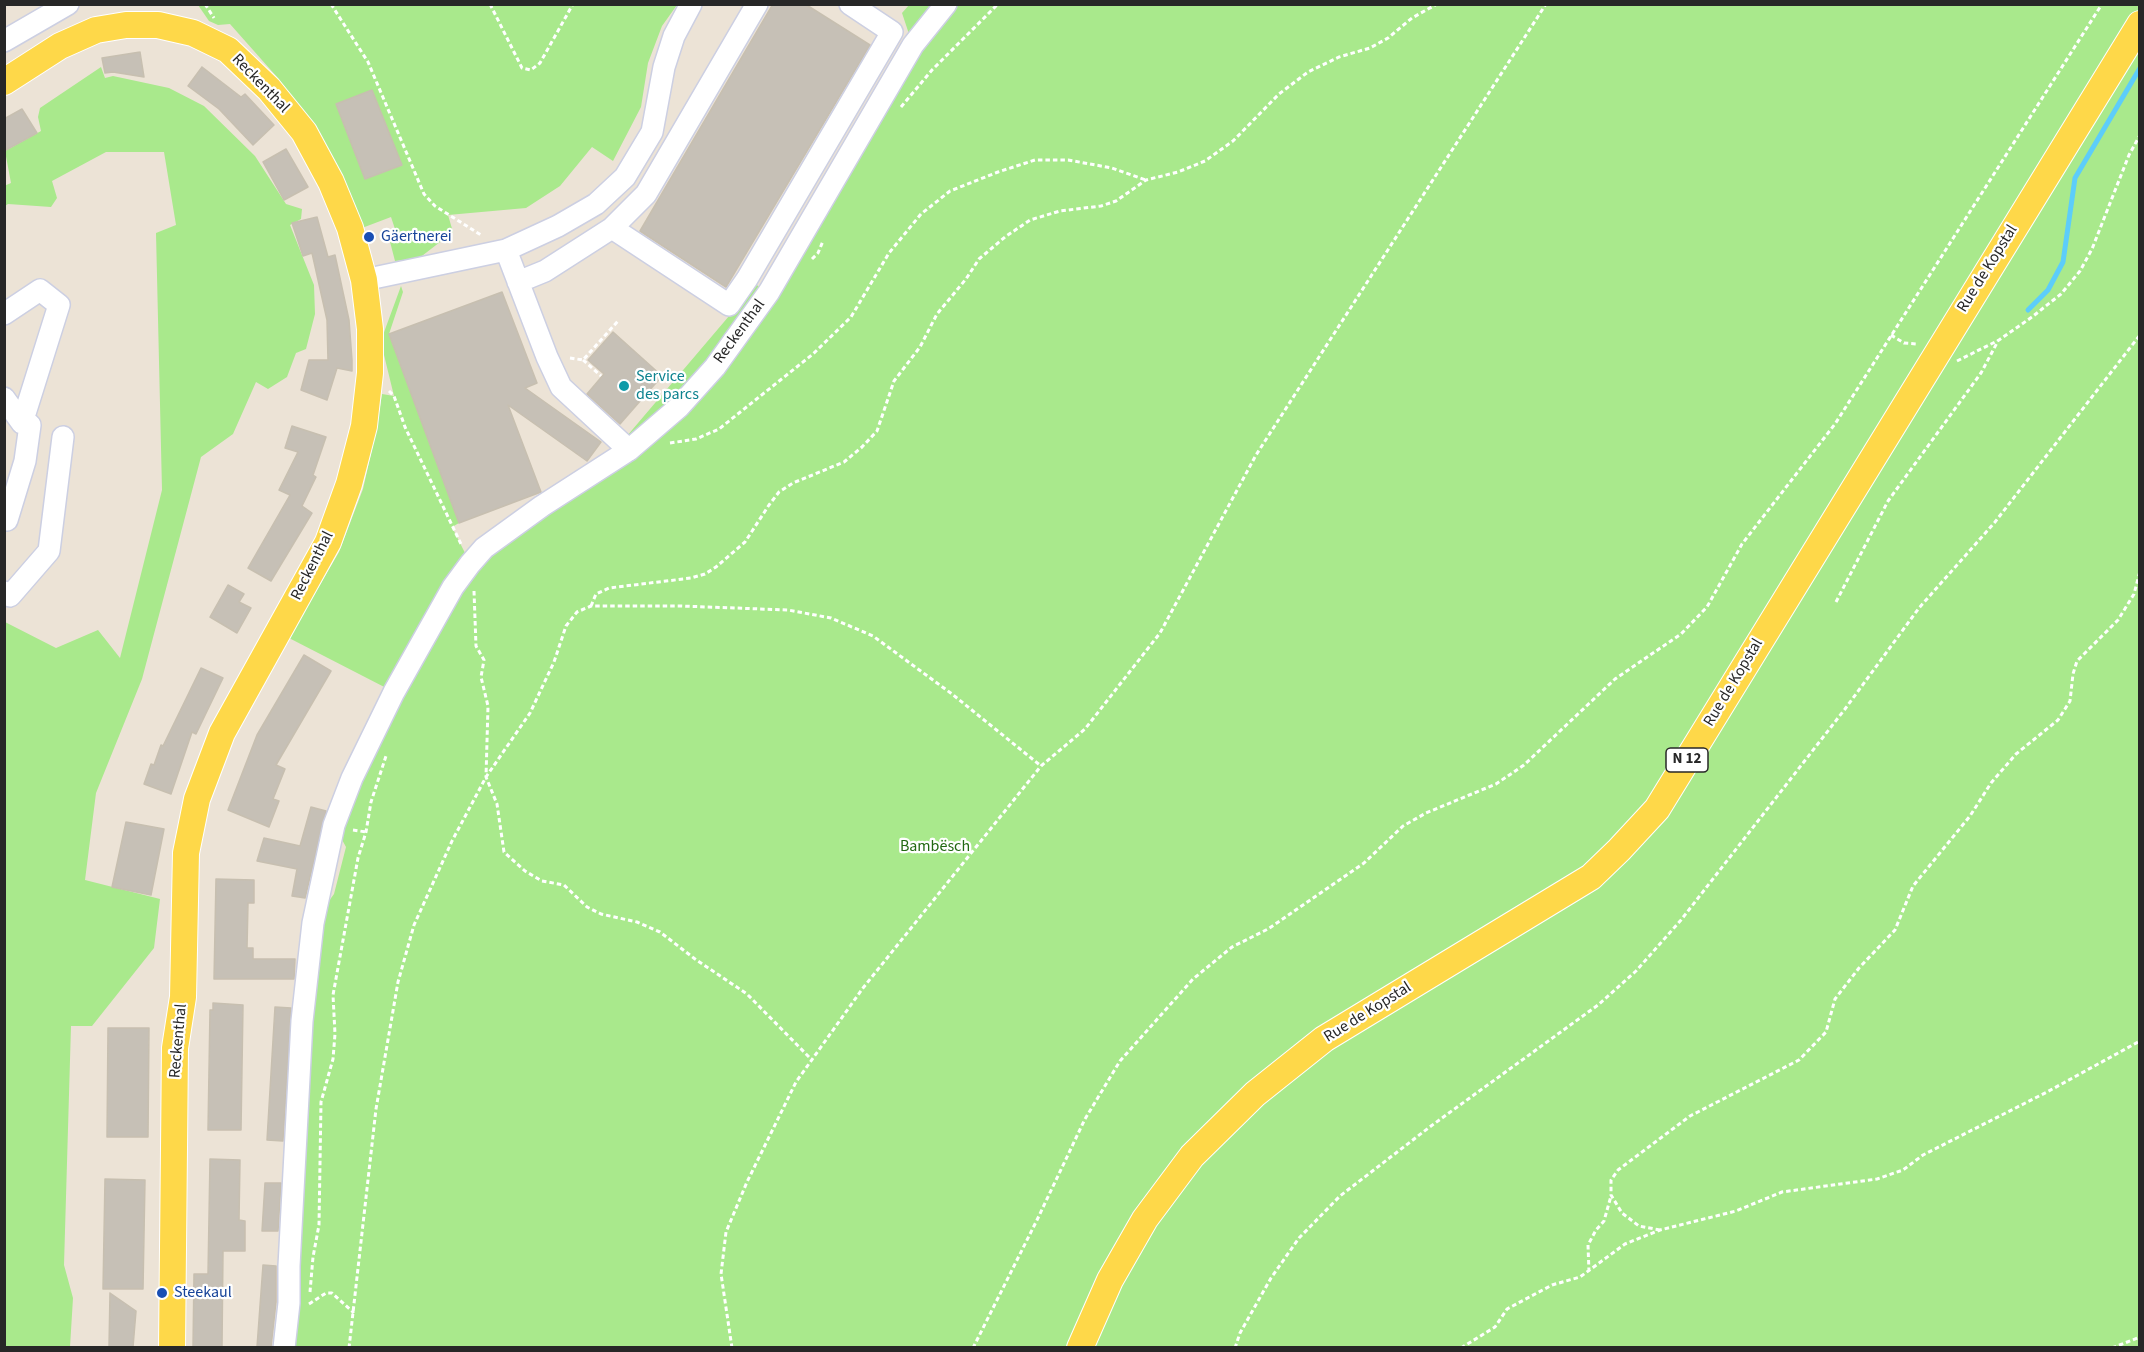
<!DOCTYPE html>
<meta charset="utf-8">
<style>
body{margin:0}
#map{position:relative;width:2144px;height:1352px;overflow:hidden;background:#ece3d6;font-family:"Source Sans 3",sans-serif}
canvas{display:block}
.frame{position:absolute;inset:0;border:6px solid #272727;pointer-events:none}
</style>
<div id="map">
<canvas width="2144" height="1352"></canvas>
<div class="frame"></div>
</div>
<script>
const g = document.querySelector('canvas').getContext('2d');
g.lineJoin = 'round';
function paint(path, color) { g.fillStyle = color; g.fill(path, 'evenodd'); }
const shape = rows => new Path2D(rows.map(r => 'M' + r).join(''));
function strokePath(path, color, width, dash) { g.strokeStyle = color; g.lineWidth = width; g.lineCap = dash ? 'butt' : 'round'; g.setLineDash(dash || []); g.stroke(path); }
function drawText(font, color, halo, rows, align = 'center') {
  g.font = font + ' "Source Sans 3",sans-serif'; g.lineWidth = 4.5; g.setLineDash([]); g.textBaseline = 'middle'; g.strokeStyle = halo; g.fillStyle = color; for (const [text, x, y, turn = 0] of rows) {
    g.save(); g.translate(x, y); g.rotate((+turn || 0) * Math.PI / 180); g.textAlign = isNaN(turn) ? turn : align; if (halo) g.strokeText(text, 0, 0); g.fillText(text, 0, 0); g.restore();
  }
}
paint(shape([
 [198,5,677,5,662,26,648,63,641,107,613,161,592,147,560,186,526,208,448,215,453,232,418,259,395,261,388,234,396,232,391,217,362,228,313,124,277,77,230,24,218,25,209,21],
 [909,5,2139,5,2139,1347,293,1347,313,923,334,894,346,847,334,825,394,692,289,638,339,552,363,489,376,431,382,394,394,396,384,355,383,335,401,286,403,292,389,334,459,523,452,527,470,563,621,443,735,309,753,283,769,292,913,46,902,13],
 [101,67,105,78,113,76,169,88,204,106,255,156,286,204,302,209,301,219,290,225,314,285,315,314,306,349,296,353,287,377,268,389,256,382,233,434,201,457,142,679,96,793,85,880,160,899,154,948,92,1026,71,1026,64,1265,73,1298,70,1347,5,1347,5,622,56,648,98,630,120,658,162,490,156,233,176,225,164,152,106,152,52,181,57,198,51,207,8,204,5,206,4,186,11,183,5,151,41,131,38,117,40,108]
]), '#a9e98c');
strokePath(shape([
 [2028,310,2048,290,2063,262,2075,178,2140,68]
]), '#5dcdfa', 5);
const building = shape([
 [773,4,805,4,870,45,726,287,640,231,773,4],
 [140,52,144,77,113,72,105,73,102,58,140,52],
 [202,67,241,97,245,94,274,125,253,145,219,109,188,86,202,67],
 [372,90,402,165,365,179,336,104,372,90],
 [22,109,37,133,4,151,4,119,22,109],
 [286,149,308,187,284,200,263,162,286,149],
 [317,217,328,257,335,255,349,320,352,360,352,371,337,368,327,400,301,390,309,360,328,360,327,320,312,253,303,256,292,223,317,217],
 [502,292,537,383,525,388,601,442,587,461,508,405,541,492,459,523,389,334,502,292],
 [613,332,662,376,620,424,587,394,604,374,588,360,613,332],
 [292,426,326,437,313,475,316,477,302,506,312,513,271,581,248,568,290,495,279,490,298,452,285,448,292,426],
 [228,585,244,594,239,602,251,608,237,633,210,617,228,585],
 [304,655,331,671,276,765,285,769,273,799,279,801,269,827,228,810,257,735,304,655],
 [201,668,223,678,196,734,192,732,171,794,144,784,151,764,154,765,161,745,163,746,201,668],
 [311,807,326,811,305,898,292,896,297,869,257,861,264,838,300,846,311,807],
 [126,822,164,829,151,895,112,887,126,822],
 [216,879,254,880,254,903,248,903,247,948,253,948,253,959,295,959,294,979,214,979,216,879],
 [213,1003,243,1005,241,1130,208,1130,210,1010,213,1010,213,1003],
 [275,1007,291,1008,283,1141,267,1140,275,1007],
 [108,1028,149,1028,148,1137,107,1137,108,1028],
 [210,1159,240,1160,239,1220,245,1221,245,1251,223,1251,222,1347,193,1347,194,1274,208,1274,210,1159],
 [105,1179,145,1180,143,1289,103,1289,105,1179],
 [265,1183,281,1183,278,1231,262,1231,265,1183],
 [263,1265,276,1266,276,1302,271,1347,257,1347,263,1265],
 [110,1293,136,1311,133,1347,109,1347,110,1293]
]);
paint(building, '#c6c0b6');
strokePath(building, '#c7bfb0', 1.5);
const minor = shape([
 [4,41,68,4],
 [612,228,729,305,747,279,892,32,850,4],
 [506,250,558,226,596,204,625,177,652,132,664,67,674,36,691,4],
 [364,280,506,250,547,357,561,387,629,450],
 [518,282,545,271,612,228,646,194,757,4],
 [4,314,40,290,59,305,22,423],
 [4,398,22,423,30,425,25,461,7,520],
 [4,592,10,596,49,551,63,437],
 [284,1348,289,1303,289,1266,302,1021,313,923,334,825,352,778,394,692,453,587,470,564,484,548,542,506,629,450,679,407,715,367,769,292,913,45,946,4]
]);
const major = shape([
 [4,82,60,46,96,30,126,25,158,25,193,33,228,50,269,89,304,132,331,182,350,228,364,280,370,329,370,373,364,426,349,484,328,542,222,733,197,799,186,853,183,997,175,1048,172,1348],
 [1080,1348,1110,1280,1145,1219,1192,1156,1255,1094,1324,1039,1591,877,1619,850,1657,809,2140,24]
]);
strokePath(minor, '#cccfe2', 24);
strokePath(major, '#fff', 28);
strokePath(shape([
 [205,4,214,18],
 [331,4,368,62,424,194,435,206,481,235],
 [490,4,522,68,531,70,540,63,573,4],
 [901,107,932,70,998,4],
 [812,259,818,253,823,241],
 [1891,335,1904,343,1917,344],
 [570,358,583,360,618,321],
 [583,360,601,376],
 [1957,361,1999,340,2032,317,2061,294,2080,271,2092,249,2129,155,2140,135],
 [389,391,394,396,405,427,461,544],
 [670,443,696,439,719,429,813,354,851,317,889,253,921,214,950,191,998,172,1035,160,1068,160,1112,168,1146,180],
 [474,591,476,646,484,660,481,677,488,706,486,777,497,804,504,852,525,871,542,881,564,885,587,907,601,914,637,922,660,932,695,959,747,994,810,1058],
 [1836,602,1888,501,1981,373,1998,341],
 [591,606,596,594,609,588,691,578,705,574,716,567,745,542,769,505,779,492,793,483,844,462,862,447,877,431,894,381,920,347,937,314,966,279,979,259,1005,237,1030,220,1060,211,1101,206,1116,201,1146,180,1178,172,1205,161,1233,141,1279,94,1308,72,1339,57,1370,48,1388,38,1412,18,1437,4],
 [353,830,366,832],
 [1660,1230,1639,1226,1622,1213,1611,1195,1611,1180,1618,1170,1690,1116,1799,1060,1826,1032,1835,999,1859,968,1895,930,1913,886,1970,816,1991,783,2016,754,2058,720,2070,701,2073,674,2077,661,2118,620,2134,594,2140,571],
 [1589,1272,1588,1245,1596,1230,1604,1221,1611,1196],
 [310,1292,313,1257,319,1225,321,1102,333,1059,335,1034,333,995,358,858,366,832,371,802,386,756],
 [309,1304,326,1293,332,1293,354,1313],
 [349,1348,376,1109,398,982,414,925,452,841,486,777,530,713,554,662,566,626,577,612,591,606,681,606,788,610,831,618,873,636,952,694,1041,766],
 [732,1348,721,1274,726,1232,747,1182,796,1082,863,988,1041,766,1085,729,1160,633,1256,455,1546,4],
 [973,1348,1037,1220,1085,1119,1120,1061,1193,979,1232,947,1268,929,1364,863,1403,826,1426,813,1496,784,1524,765,1615,679,1681,634,1707,607,1742,544,1835,424,2102,4],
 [1235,1348,1240,1333,1271,1278,1299,1238,1340,1196,1431,1126,1598,1005,1636,971,1681,920,1845,709,1919,608,1995,522,2140,335],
 [1461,1348,1495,1327,1507,1309,1552,1285,1580,1277,1625,1244,1660,1230,1736,1211,1782,1192,1877,1179,1903,1170,1923,1155,2047,1092,2140,1041],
 [2112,1348,2140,1337]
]), '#fff', 3, [4.5, 3]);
strokePath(minor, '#fff', 21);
strokePath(major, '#fed849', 26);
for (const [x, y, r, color] of [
 [369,237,6,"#1a4fb4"],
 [624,386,6,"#0f9aa8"],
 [162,1293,6,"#1a4fb4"]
]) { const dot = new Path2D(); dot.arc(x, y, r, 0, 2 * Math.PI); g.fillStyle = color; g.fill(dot); strokePath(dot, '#fff', 2); }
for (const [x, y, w] of [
 [1687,760,42]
]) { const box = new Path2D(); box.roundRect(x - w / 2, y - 12, w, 24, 4.5); g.fillStyle = '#fff'; g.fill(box); strokePath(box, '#272727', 1.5); }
drawText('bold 15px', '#272727', null, [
 ["N 12",1687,760]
]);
drawText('16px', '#272727', '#fff', [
 ["Reckenthal",260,84,46],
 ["Rue de Kopstal",1988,269,-58],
 ["Reckenthal",740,332,-54],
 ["Reckenthal",313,566,-63],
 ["Rue de Kopstal",1734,683,-59],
 ["Rue de Kopstal",1368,1013,-32],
 ["Reckenthal",179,1041,-85]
]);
drawText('16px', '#164399', '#fff', [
 ["Gäertnerei",381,237],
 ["Steekaul",174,1293]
], 'left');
drawText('16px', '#0d838f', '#fff', [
 ["Service",636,377],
 ["des parcs",636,395]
], 'left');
drawText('16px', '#226912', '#fff', [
 ["Bambësch",935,847]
]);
</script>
